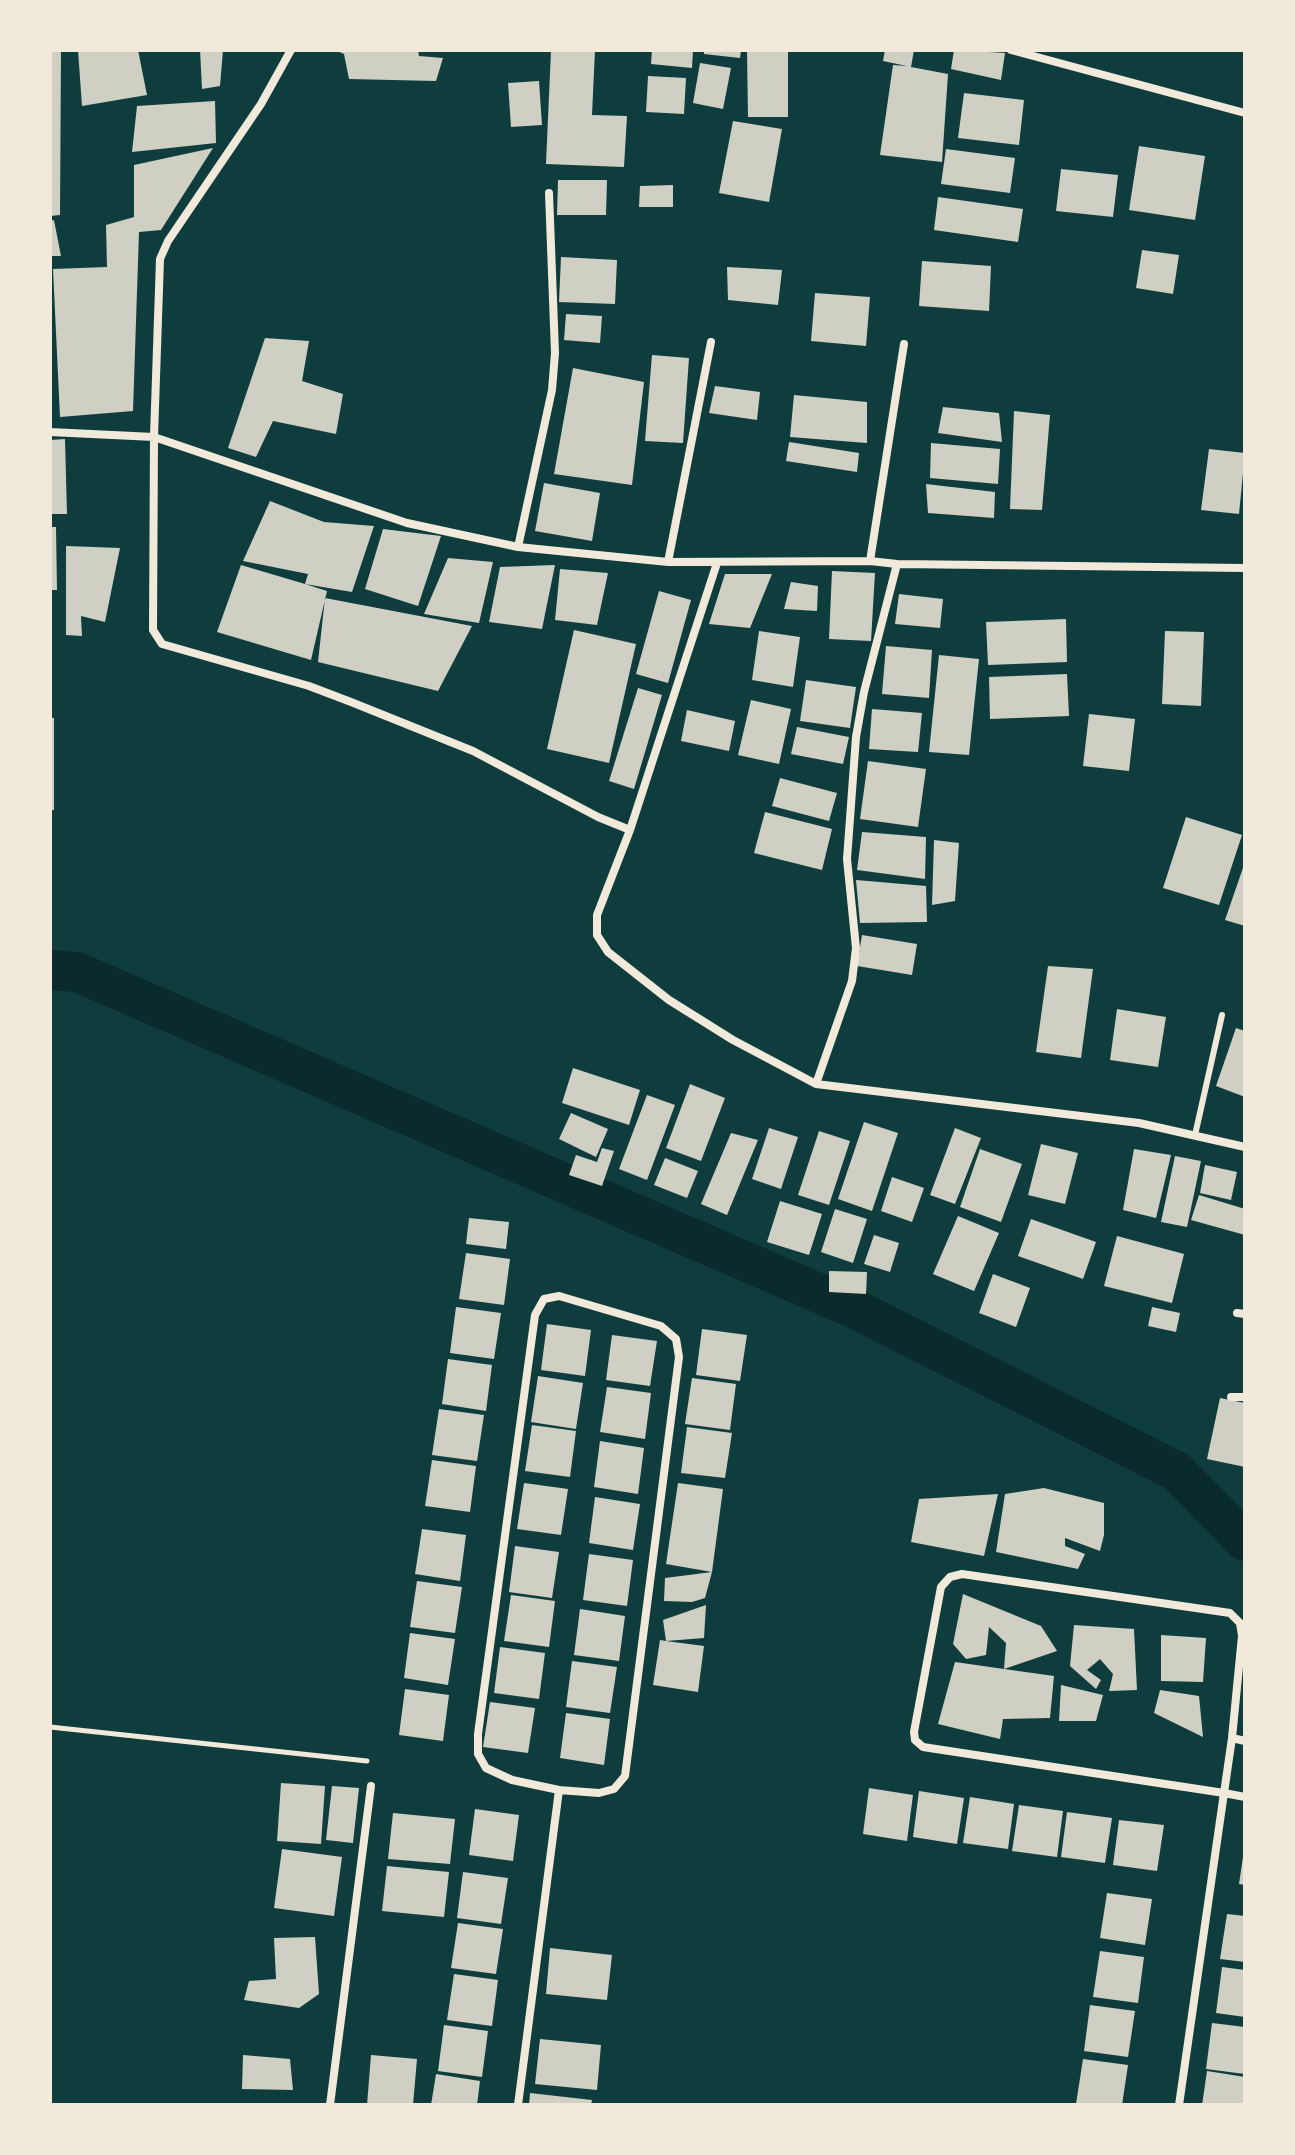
<!DOCTYPE html>
<style>
body{margin:0}
#map{position:relative;width:1295px;height:2155px;overflow:hidden;background:#0f3d3e;font-family:Georgia,serif}
canvas{display:block}
.frame{position:absolute;inset:0;border:52px solid #f1e9da;pointer-events:none}
</style>
<div id="map">
<canvas width="1295" height="2155"></canvas>
<div class="frame"></div>
</div>
<script>
const g = document.querySelector('canvas').getContext('2d');
g.lineJoin = 'round';
const shape = rows => new Path2D(rows.map(r => 'M' + r).join(''));
function strokePath(path, color, width, dash) { g.strokeStyle = color; g.lineWidth = width; g.lineCap = dash ? 'butt' : 'round'; g.setLineDash(dash || []); g.stroke(path); }
function paint(path, color) { g.fillStyle = color; g.fill(path, 'evenodd'); }
strokePath(shape([
 [50,970,77,972,853,1308,1176,1471,1245,1541]
]), '#0a2a2b', 40);
paint(shape([
 [50,50,61,50,60,215,50,216],
 [78,50,138,50,147,95,82,106],
 [200,50,223,50,220,86,202,89],
 [335,50,418,50,419,56,443,58,436,81,349,79,344,54],
 [551,50,595,50,592,115,627,116,624,167,546,164],
 [652,50,693,50,692,68,651,64],
 [704,50,741,50,740,58,704,54],
 [747,50,788,50,788,117,748,117],
 [885,50,914,50,911,67,948,74,942,162,880,155,893,65,907,66,883,61],
 [954,50,1005,53,1001,80,951,69],
 [700,63,731,68,723,109,693,103],
 [648,76,686,78,684,114,646,112],
 [539,81,542,125,511,127,508,83],
 [964,93,1024,100,1019,145,958,138],
 [215,101,216,143,132,152,137,106],
 [733,121,782,129,769,202,719,193],
 [1139,146,1205,156,1195,220,1129,210],
 [213,148,161,230,139,232,133,411,60,417,53,269,107,267,106,225,134,217,134,165],
 [946,149,1015,158,1010,193,941,184],
 [1061,169,1118,175,1113,217,1056,211],
 [558,180,607,180,606,215,557,215],
 [673,185,673,207,639,207,640,186],
 [938,197,1023,209,1018,242,934,230],
 [54,220,61,256,50,256,50,221],
 [1142,250,1179,255,1173,294,1136,288],
 [561,257,617,260,615,304,559,302],
 [922,261,991,266,989,311,919,306],
 [727,267,782,270,778,305,728,300],
 [815,293,870,297,866,346,811,341],
 [566,314,602,316,600,343,564,340],
 [265,338,309,341,302,381,343,394,336,434,273,421,256,457,228,448],
 [652,355,689,358,683,443,645,441],
 [573,368,644,382,632,485,554,474],
 [715,386,760,392,757,420,709,413],
 [794,395,867,402,867,443,790,437],
 [943,407,999,413,1002,442,938,433],
 [1014,411,1050,415,1042,510,1010,509],
 [65,439,67,514,50,514,50,440],
 [789,442,859,453,857,472,786,461],
 [931,443,1000,449,998,484,930,478],
 [1209,449,1245,453,1239,514,1201,510],
 [544,483,600,493,592,541,535,531],
 [926,484,995,492,994,518,928,513],
 [270,501,324,522,374,526,352,592,305,584,327,591,311,660,217,632,241,565,305,584,308,574,243,561],
 [50,527,56,527,57,590,50,590],
 [383,529,441,536,418,606,365,589],
 [66,546,120,548,105,622,81,616,82,636,66,635],
 [448,558,493,562,479,623,424,614],
 [555,565,542,629,489,622,500,567],
 [560,569,608,573,597,625,555,620],
 [832,571,875,573,871,641,829,639],
 [725,574,772,574,750,628,709,624],
 [791,582,818,586,817,611,784,609],
 [659,591,691,600,668,683,636,674],
 [899,594,943,599,940,628,895,624],
 [325,598,472,626,438,691,318,662],
 [1066,619,1067,662,988,665,986,622],
 [574,630,636,644,609,763,547,749],
 [759,631,800,637,793,687,752,680],
 [1165,631,1204,632,1201,706,1162,704],
 [886,646,932,650,929,698,882,694],
 [939,655,979,659,969,755,929,752],
 [1067,674,1069,716,990,719,989,677],
 [806,680,856,687,850,728,800,721],
 [638,688,662,695,634,789,609,781],
 [751,700,791,709,779,764,738,755],
 [872,709,922,713,918,752,869,749],
 [687,710,735,721,729,751,681,741],
 [1089,714,1135,719,1129,771,1083,766],
 [50,718,54,718,54,810,50,810],
 [797,727,849,737,843,764,791,754],
 [868,761,926,769,918,827,860,819],
 [780,778,837,793,829,821,772,806],
 [765,812,832,829,822,870,754,853],
 [1186,817,1242,835,1219,905,1163,888],
 [862,832,926,837,925,879,857,870],
 [934,840,959,843,955,901,932,905],
 [1245,862,1245,926,1225,920],
 [856,880,926,886,927,922,860,923],
 [862,935,917,944,912,975,857,966],
 [1048,966,1093,969,1081,1058,1036,1052],
 [1117,1009,1166,1017,1158,1067,1110,1060],
 [1236,1028,1245,1031,1245,1097,1216,1086],
 [573,1068,640,1090,629,1125,562,1103],
 [690,1084,725,1098,701,1161,666,1148],
 [647,1095,675,1105,647,1180,619,1169],
 [571,1113,608,1129,596,1157,559,1139],
 [864,1122,898,1133,872,1211,838,1199],
 [769,1128,798,1137,781,1189,752,1179],
 [955,1128,981,1138,955,1204,930,1195],
 [819,1131,850,1141,829,1205,798,1195],
 [731,1133,758,1140,727,1215,701,1204],
 [1041,1144,1078,1153,1065,1204,1028,1195],
 [602,1148,614,1151,602,1186,569,1175,576,1155,597,1162],
 [980,1149,1022,1164,1001,1222,960,1207],
 [1134,1149,1171,1155,1156,1218,1123,1210],
 [1175,1156,1201,1161,1187,1227,1161,1222],
 [665,1158,698,1171,687,1198,654,1185],
 [1205,1165,1237,1172,1231,1200,1200,1193],
 [892,1177,924,1188,912,1222,881,1211],
 [1199,1195,1245,1209,1245,1235,1191,1220],
 [780,1201,822,1214,809,1255,767,1242],
 [835,1209,867,1219,853,1263,821,1252],
 [958,1216,999,1233,974,1291,933,1274],
 [469,1218,509,1222,506,1249,466,1244],
 [1031,1219,1096,1242,1083,1279,1018,1256],
 [874,1235,899,1243,890,1272,864,1264],
 [1117,1236,1184,1254,1172,1303,1104,1286],
 [466,1253,510,1259,504,1305,459,1299],
 [829,1271,867,1272,866,1294,829,1292],
 [993,1274,1030,1288,1016,1327,979,1313],
 [456,1307,501,1313,494,1359,450,1353],
 [1152,1307,1180,1313,1176,1332,1148,1326],
 [547,1324,591,1330,585,1376,541,1370],
 [702,1329,747,1335,740,1381,696,1375],
 [612,1335,657,1341,650,1386,606,1380],
 [448,1359,492,1365,486,1411,442,1404],
 [538,1376,583,1383,576,1429,531,1422],
 [692,1378,736,1384,730,1430,685,1424],
 [607,1387,651,1393,645,1439,600,1432],
 [1220,1398,1245,1403,1245,1467,1207,1459],
 [439,1409,484,1415,477,1461,432,1455],
 [532,1425,576,1431,570,1477,525,1471],
 [687,1427,732,1433,725,1478,681,1473],
 [600,1441,644,1448,638,1494,594,1487],
 [432,1460,476,1466,470,1512,425,1506],
 [524,1483,568,1489,561,1535,517,1529],
 [678,1483,723,1489,712,1572,705,1598,692,1602,664,1601,665,1578,712,1572,666,1564],
 [1044,1488,1104,1503,1104,1535,1100,1551,1065,1538,1065,1546,1085,1554,1078,1569,996,1552,1005,1494],
 [998,1494,984,1556,911,1542,919,1499],
 [595,1497,640,1504,633,1550,589,1543],
 [422,1529,466,1535,460,1581,415,1574],
 [515,1546,559,1552,552,1598,509,1592],
 [589,1554,633,1560,627,1606,583,1600],
 [417,1581,462,1587,455,1633,410,1627],
 [963,1594,1041,1626,1057,1651,1004,1669,1054,1676,1050,1718,1003,1719,1000,1739,938,1724,955,1662,1004,1669,1006,1643,989,1627,986,1655,966,1659,953,1644],
 [511,1595,555,1601,549,1647,504,1641],
 [706,1605,704,1638,666,1641,704,1646,698,1692,653,1685,660,1640,666,1641,663,1620],
 [580,1609,625,1616,619,1661,574,1655],
 [1074,1625,1134,1629,1137,1690,1109,1691,1113,1674,1100,1659,1087,1670,1101,1680,1096,1689,1070,1666],
 [410,1633,455,1639,448,1685,404,1678],
 [1161,1635,1206,1638,1203,1682,1161,1681],
 [500,1647,545,1653,539,1699,494,1693],
 [572,1661,617,1667,610,1713,566,1707],
 [1061,1685,1103,1695,1096,1721,1059,1721],
 [405,1689,449,1695,443,1741,399,1735],
 [1160,1690,1199,1696,1203,1737,1154,1713],
 [490,1702,535,1708,528,1753,483,1747],
 [566,1713,610,1719,604,1765,560,1758],
 [281,1783,325,1786,321,1844,277,1841],
 [332,1786,359,1788,353,1843,326,1840],
 [869,1788,913,1795,907,1841,863,1834],
 [919,1791,964,1798,957,1844,913,1837],
 [970,1797,1014,1804,1008,1849,963,1843],
 [1019,1805,1063,1811,1057,1857,1012,1851],
 [475,1809,519,1815,513,1861,469,1855],
 [1067,1812,1112,1818,1105,1863,1061,1857],
 [393,1813,455,1819,450,1864,388,1859],
 [1119,1820,1164,1825,1157,1871,1113,1865],
 [282,1849,342,1857,334,1916,274,1908],
 [1243,1857,1245,1857,1245,1885,1239,1884],
 [387,1866,449,1872,444,1917,382,1911],
 [463,1872,508,1878,501,1924,457,1918],
 [1107,1893,1152,1899,1145,1945,1100,1938],
 [1227,1914,1245,1916,1245,1962,1220,1959],
 [458,1923,503,1929,496,1974,451,1968],
 [315,1937,319,1994,299,2008,244,2000,249,1981,276,1979,274,1938],
 [550,1948,612,1955,607,2000,546,1994],
 [1100,1951,1144,1957,1138,2003,1093,1997],
 [1222,1967,1245,1970,1245,2017,1216,2013],
 [454,1974,498,1980,492,2026,447,2020],
 [1090,2005,1135,2011,1128,2057,1084,2051],
 [1212,2023,1245,2027,1245,2074,1206,2069],
 [444,2025,488,2031,482,2077,438,2071],
 [540,2039,601,2045,597,2090,535,2084],
 [243,2055,290,2059,293,2090,242,2089],
 [371,2055,417,2059,413,2105,367,2105],
 [1083,2059,1128,2065,1122,2105,1076,2104],
 [1207,2071,1245,2077,1245,2105,1202,2105],
 [436,2074,480,2081,477,2105,431,2105],
 [530,2093,592,2100,591,2105,529,2105]
]), '#cfcfc3');
strokePath(shape([
 [50,1727,367,1761]
]), '#f1e9da', 5);
strokePath(shape([
 [1195,1135,1222,1015]
]), '#f1e9da', 6);
strokePath(shape([
 [291,50,261,104,168,241,160,259,154,437,153,630,162,644,309,686,351,702,473,751,598,817,630,830,597,915,597,935,608,952,669,1000,733,1040,816,1084,1139,1123,1245,1147],
 [1011,50,1245,113],
 [50,432,154,437,407,523,518,547,668,562,870,561,897,564,1245,568],
 [518,547,552,390,555,353,549,193],
 [870,561,904,344],
 [668,562,711,342],
 [630,830,717,563],
 [816,1084,852,981,856,948,847,859,856,737,864,692,897,564],
 [559,1296,661,1326,676,1339,679,1357,625,1776,614,1789,599,1793,559,1790,512,1780,486,1768,478,1754,478,1734,535,1315,544,1299,559,1296],
 [1237,1313,1245,1314],
 [1231,1397,1245,1397],
 [1232,1738,1245,1741],
 [330,2105,371,1786],
 [518,2105,559,1790],
 [1179,2105,1224,1793,1232,1738,1242,1636,1240,1623,1230,1613,962,1574,950,1577,941,1587,914,1732,915,1740,923,1747,1224,1793,1245,1797]
]), '#f1e9da', 8);
</script>
